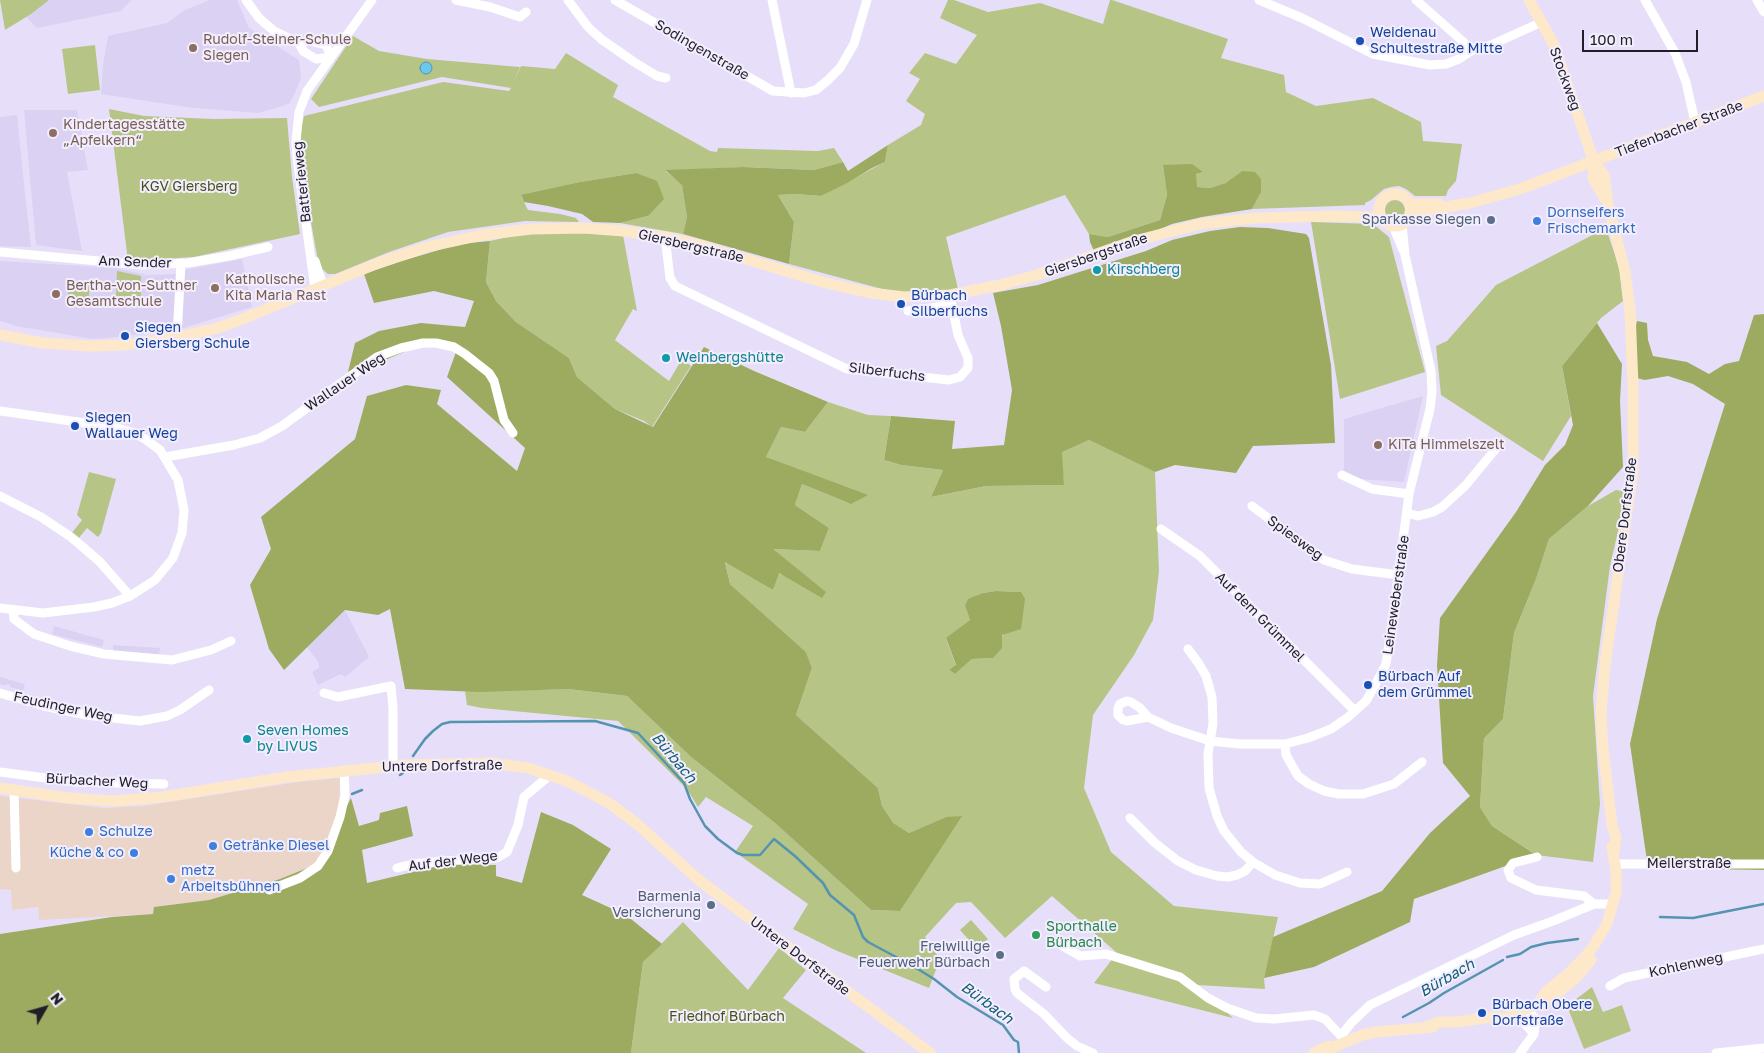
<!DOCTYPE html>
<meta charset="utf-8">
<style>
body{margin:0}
#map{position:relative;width:1764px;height:1053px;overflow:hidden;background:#e7dff9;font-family:"Golos Text",sans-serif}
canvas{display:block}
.north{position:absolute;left:20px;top:983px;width:50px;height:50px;-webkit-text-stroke:4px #f3eefe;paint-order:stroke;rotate:52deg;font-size:14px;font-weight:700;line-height:20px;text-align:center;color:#211e27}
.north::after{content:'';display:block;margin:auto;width:18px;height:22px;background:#211e27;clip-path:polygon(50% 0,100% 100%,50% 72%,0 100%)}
.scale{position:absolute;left:1582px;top:30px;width:116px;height:22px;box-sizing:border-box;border:2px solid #211e27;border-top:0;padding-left:6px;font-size:15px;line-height:18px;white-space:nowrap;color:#211e27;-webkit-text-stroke:4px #f3eefe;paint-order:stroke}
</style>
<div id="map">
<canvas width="1764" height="1053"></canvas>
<div class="north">N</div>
<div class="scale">100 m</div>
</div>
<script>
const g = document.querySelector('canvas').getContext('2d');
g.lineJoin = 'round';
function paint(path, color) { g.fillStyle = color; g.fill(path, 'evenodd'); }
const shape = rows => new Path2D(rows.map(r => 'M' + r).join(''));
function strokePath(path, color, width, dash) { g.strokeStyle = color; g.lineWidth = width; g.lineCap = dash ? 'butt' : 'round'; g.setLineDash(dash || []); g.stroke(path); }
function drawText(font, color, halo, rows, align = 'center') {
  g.font = font + ' "Golos Text",sans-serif'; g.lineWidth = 4; g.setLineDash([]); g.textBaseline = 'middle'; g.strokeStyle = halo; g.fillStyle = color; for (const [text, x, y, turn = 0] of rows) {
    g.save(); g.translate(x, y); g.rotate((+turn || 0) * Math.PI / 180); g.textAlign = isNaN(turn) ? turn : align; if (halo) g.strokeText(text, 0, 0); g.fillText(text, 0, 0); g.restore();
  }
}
paint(shape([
 [340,778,339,816,317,864,280,879,209,900,154,907,154,914,39,920,38,907,12,910,11,890,0,889,0,796,104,808,143,806,298,782]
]), '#ebd5c9');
paint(shape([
 [10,0,131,0,121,11,37,28],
 [210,0,237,0,249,28,299,60,301,78,295,93,289,104,259,113,193,108,101,94,103,65,108,36,167,23,185,10],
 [24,110,77,110,88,170,67,172,82,251,36,245],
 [17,115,24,184,31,247,0,246,0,117],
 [242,259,252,307,180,329,183,270],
 [0,261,115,268,148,275,176,274,174,330,109,338,92,339,16,326,0,321],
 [1423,396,1404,482,1358,479,1344,471,1344,419],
 [345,610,369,657,345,677,341,674,318,685,312,672,319,668,319,663,307,647],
 [54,626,104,640,102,647,52,634],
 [113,645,160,648,159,655,113,651],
 [0,677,25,684,23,691,10,687,10,685,7,684,6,686,0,684]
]), '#dbd1f2');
paint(shape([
 [0,0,49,0,31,14,5,30],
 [948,0,954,0,988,12,1040,3,1103,24,1110,0,1112,0,1228,39,1221,58,1284,75,1286,92,1316,106,1373,98,1421,122,1423,141,1462,144,1456,181,1448,190,1446,196,1415,196,1406,189,1399,186,1391,187,1384,189,1371,200,1365,203,1365,205,1252,209,1261,191,1261,179,1242,171,1227,183,1210,188,1196,187,1196,174,1203,172,1176,165,1163,165,1167,195,1160,220,1108,237,1089,234,1065,195,946,237,958,289,935,292,897,293,789,264,794,222,778,195,796,194,821,196,885,162,888,145,921,125,925,114,906,101,920,79,909,73,925,53,956,64,977,35,940,18],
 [353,36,379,51,427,59,520,67,512,85,521,66,555,69,566,53,618,85,613,97,710,151,717,152,718,148,818,151,834,148,843,162,814,170,743,167,665,171,682,184,687,217,683,234,620,223,648,216,636,173,580,182,521,196,528,210,560,214,576,218,579,222,525,221,448,232,389,252,335,274,328,274,322,269,318,261,309,211,301,156,301,128,304,116,443,82,509,91,511,88,442,77,319,107,311,99],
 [95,45,100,90,68,94,62,49],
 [109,109,144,116,213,119,287,118,292,177,300,234,194,257,128,261],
 '1385 210a10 10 0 1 1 20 0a10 10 0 1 1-20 0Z',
 [1311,222,1373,224,1389,237,1425,372,1340,399],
 [1606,228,1619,267,1623,301,1601,318,1562,366,1571,416,1543,461,1441,395,1436,346,1447,341,1496,285],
 [566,232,623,235,637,311,633,309,615,340,669,381,682,359,691,366,652,427,644,421,615,409,577,377,569,358,516,322,496,301,486,282,490,241,517,235],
 [117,271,141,276,141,296,116,296],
 [69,281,90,283,88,305,70,304,71,297,68,297],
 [828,402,868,415,891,416,884,460,901,465,943,470,931,497,986,486,1064,485,1061,452,1089,440,1155,472,1159,571,1153,620,1134,655,1093,715,1084,788,1111,852,1174,906,1278,917,1264,978,1265,989,1197,985,1233,1018,1094,983,1117,953,1052,896,1005,938,971,902,956,903,925,937,940,959,929,988,835,950,793,929,808,904,735,852,753,826,706,797,698,807,687,789,618,721,482,708,467,705,465,691,568,689,627,696,691,757,775,823,871,910,900,911,925,870,946,817,909,833,892,823,882,806,878,788,796,715,812,668,806,652,730,584,725,561,773,590,778,573,825,592,772,549,820,551,829,528,795,505,802,484,851,504,766,457,781,427,805,432],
 [996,591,1021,592,993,658,972,659,955,674,949,670,956,666,946,639,970,620,965,606,983,593],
 [89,472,116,479,101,533,98,537,87,528,78,539,71,534,82,520,77,515],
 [1616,490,1627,492,1610,566,1593,696,1600,804,1593,862,1536,855,1492,826,1480,807,1484,737,1503,719,1514,633,1536,579,1549,539,1588,506],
 [971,920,988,939,977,949,960,930],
 [683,922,748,990,779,948,806,970,783,998,866,1053,631,1053,643,962],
 [1592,987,1603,1012,1622,1005,1631,1031,1584,1049,1567,1006]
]), '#b6c486');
paint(shape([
 [888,145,885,162,872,168,847,183,821,196,796,194,778,195,794,222,789,264,683,234,687,217,682,185,665,170,743,167,814,170,843,162,848,171],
 [1192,164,1203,172,1196,174,1197,187,1210,188,1226,183,1242,171,1255,172,1261,179,1261,192,1252,209,1202,217,1172,224,1146,235,1094,251,1090,242,1089,234,1108,237,1160,220,1167,195,1163,165],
 [636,173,657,181,664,199,648,216,620,223,593,222,582,214,548,206,524,202,521,195,580,182],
 [1240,227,1268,228,1306,234,1309,238,1331,365,1335,443,1253,446,1236,473,1175,465,1155,472,1089,440,1062,452,1064,485,986,486,931,497,943,470,901,465,884,460,891,416,955,421,952,449,1004,445,1012,390,1001,326,993,293,1038,285,1146,251,1172,240,1210,231],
 [490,241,486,282,496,301,516,322,569,358,577,377,615,409,653,427,704,347,754,371,828,402,805,432,781,427,766,457,868,495,851,504,802,484,795,505,829,528,820,551,773,549,826,592,822,598,779,573,773,590,725,562,730,584,806,652,812,668,796,715,878,788,882,806,893,823,909,833,946,817,962,816,900,911,871,910,775,823,691,757,627,696,568,689,480,692,405,689,390,609,378,615,345,610,284,670,269,649,250,585,271,549,261,517,355,439,367,396,406,385,441,390,437,404,517,471,525,448,447,377,456,352,430,344,411,349,371,366,348,372,355,343,379,331,421,323,465,327,474,301,434,291,374,303,364,274,402,261,459,244],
 [1764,314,1764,870,1648,868,1630,744,1657,619,1725,404,1693,384,1668,376,1645,380,1636,378,1633,340,1637,321,1647,323,1648,340,1653,356,1687,362,1709,374,1725,364,1739,361,1754,315],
 [1597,323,1622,364,1620,401,1623,467,1588,506,1549,539,1536,579,1514,633,1503,719,1484,738,1480,807,1492,826,1536,855,1414,899,1410,922,1314,967,1264,978,1273,937,1382,891,1430,833,1470,796,1443,763,1437,665,1440,618,1516,512,1545,465,1565,445,1573,425,1562,366],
 [996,591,1021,592,1025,599,1021,629,1002,635,1002,648,993,658,972,659,955,674,949,670,956,665,946,638,970,620,965,606,968,599,983,593],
 [351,798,359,826,379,820,380,813,407,806,413,836,362,850,367,883,447,864,496,865,496,876,522,883,541,812,573,825,611,849,582,895,626,915,662,944,643,962,631,1053,0,1053,0,934,112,917,153,914,154,907,209,900,280,879,317,864]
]), '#9cab5f');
const water = shape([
 '420 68a6 6 0 1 1 12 0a6 6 0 1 1-12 0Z'
]);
paint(water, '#6bc7ec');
strokePath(water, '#5594b1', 1);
strokePath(shape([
 [413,756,425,739,433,731,442,724,450,722,595,721,638,733,684,783,690,799,705,826,718,839,737,853,743,855,760,855,774,839,796,857,823,883,830,895,854,915,863,937,868,942,913,966,934,979,957,997,1003,1025,1014,1040,1018,1042,1019,1053],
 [400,775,403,773],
 [352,794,362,790],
 [1660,917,1693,918,1764,904],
 [1507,957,1520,954,1531,947,1547,943,1578,939],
 [1403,1017,1429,1003,1444,993,1503,960]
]), '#5594b1', 2.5);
strokePath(shape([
 [246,0,259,18,274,31,299,43,303,51,316,59,331,57],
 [456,0,490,7,520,17,526,12],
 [568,0,588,27,601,39,634,62,657,76,666,78],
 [615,0,773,91,804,93,816,90,828,80,840,68,854,44,867,0],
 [772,0,791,93],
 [1259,0,1302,18,1373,54,1430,65,1446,64,1459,59,1474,49,1482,49,1542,22],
 [1416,0,1468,46,1474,49],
 [1645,0,1675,53,1686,82,1695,122],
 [1757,0,1764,12],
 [299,43,310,41,326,45,331,57],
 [1393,226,1403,250],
 [665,237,670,278,675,286,847,369,949,380,960,377,968,368,968,358,958,335,950,295],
 [0,252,142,265,188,263,229,256,268,247],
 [315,261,323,285],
 [315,289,297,158,296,141,299,112,307,91,372,0],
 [908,311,938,307,945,303,950,295],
 [177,337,181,263],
 [0,411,113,427,132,432,145,439,160,450,178,480,184,510,182,533,173,558,155,580,130,596,112,603,94,607,43,613,0,608],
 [165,457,234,445,260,438,282,426,377,357,401,348,423,343,436,343,454,347,465,354,489,373,494,381,504,420,513,433],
 [1342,475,1372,489,1409,494],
 [0,496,41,517,71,537,99,561,130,596],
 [1252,506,1324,560,1352,569,1399,575],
 [1407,513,1418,516,1433,512,1442,507,1465,486,1499,445],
 [1161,529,1200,556,1355,711],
 [13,610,14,619,34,634,70,646,104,654,172,660,211,650,231,641],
 [1188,649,1199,664,1206,676,1212,697,1213,723,1208,754,1209,788,1217,816,1224,831,1241,852,1253,862,1275,875,1300,883,1320,884,1347,872],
 [0,693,44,706,86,715,140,721,167,716,180,710,209,690],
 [324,693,338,697,391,686,393,708,393,766],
 [1148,717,1127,721,1123,720,1118,715,1118,708,1120,704,1127,701,1131,702,1140,708,1148,717,1171,728,1210,741,1240,744,1285,744,1308,738,1331,729,1347,718,1366,701,1374,687,1386,664,1389,644,1409,494,1430,409,1432,392,1431,371,1405,255,1402,225],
 [1285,744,1286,755,1298,776,1309,784,1324,791,1339,794,1363,794,1394,784,1422,762],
 [0,772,76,782,164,784],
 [14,790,16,868],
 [1130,818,1155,843,1178,861,1196,870,1217,876,1228,877,1237,875,1245,871,1253,862],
 [1537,857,1513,863,1508,870,1511,878,1536,890,1584,896,1594,904],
 [1615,864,1764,864],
 [397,868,413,864,444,861,497,858,507,852,518,825,524,797,550,775],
 [269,890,300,878,318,866,328,851,340,817,345,795,344,770],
 [1054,941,1080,956,1106,954,1180,977,1208,998,1227,1008,1256,1018,1274,1019,1314,1015,1325,1019,1341,1036],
 [1610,986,1624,978,1764,949],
 [1046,987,1024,971,1014,979,1015,989,1017,993,1044,1014,1067,1038,1077,1046,1093,1053],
 [1526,1009,1525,1024,1534,1034],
 [1345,1041,1341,1036,1351,1023,1370,1005,1514,935,1553,921,1594,904,1611,904],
 [1520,1053,1534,1034,1536,1019,1526,1009],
 [1716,1053,1764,1048]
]), '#fff', 9);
strokePath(shape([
 [1529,0,1554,45,1594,162,1604,175,1608,205,1625,271,1630,311,1633,386,1633,472,1605,664,1601,713,1603,749,1612,825,1616,838,1614,852],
 [1594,162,1593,178,1605,199],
 '1379 210a16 16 0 1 1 32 0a16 16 0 1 1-32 0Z',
 [1409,204,1439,204],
 [1410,213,1470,203,1520,189,1764,96],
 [0,335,43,343,91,346,124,345,177,337,218,328,240,320,378,263,427,247,482,235,531,229,584,228,623,231,665,237,699,245,826,283,871,293,904,297,950,295,1000,285,1037,275,1131,242,1200,224,1256,218,1332,216,1380,217],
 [0,788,69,798,114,801,162,797,287,777,405,765,492,763,528,768,567,781,609,803,637,824,700,881,930,1053],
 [1538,1003,1547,991,1568,974,1586,956,1595,944,1607,924,1616,892,1616,871,1612,847],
 [1426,1027,1440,1022,1456,1022,1491,1017,1505,1018,1551,998,1574,980,1591,960],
 [1314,1053,1328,1046,1332,1047],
 [1326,1053,1334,1047,1362,1035,1376,1032,1433,1027]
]), '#fee8ca', 11);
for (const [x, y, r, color] of [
 [1360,41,5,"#1a4fb4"],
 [193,48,5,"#8d6e63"],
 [53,133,5,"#8d6e63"],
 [1491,220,5,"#5c6f8a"],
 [1537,221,5,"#3f7fe0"],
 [1097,270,5,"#0f9aa8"],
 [215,288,5,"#8d6e63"],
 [56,294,5,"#8d6e63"],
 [901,304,5,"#1a4fb4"],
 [125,336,5,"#1a4fb4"],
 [666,358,5,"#0f9aa8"],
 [75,426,5,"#1a4fb4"],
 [1378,445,5,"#8d6e63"],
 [1368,685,5,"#1a4fb4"],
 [247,739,5,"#0f9aa8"],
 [89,832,5,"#3f7fe0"],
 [213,846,5,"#3f7fe0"],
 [134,853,5,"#3f7fe0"],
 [171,879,5,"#3f7fe0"],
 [711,905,5,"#5c6f8a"],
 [1036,935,5,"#2e9e5b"],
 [1000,955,5,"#5c6f8a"],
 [1482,1013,5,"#1a4fb4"]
]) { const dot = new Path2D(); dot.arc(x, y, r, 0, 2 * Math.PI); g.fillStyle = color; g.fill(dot); strokePath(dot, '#f3eefe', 2); }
drawText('14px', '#164399', '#f3eefe', [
 ["Weidenau",1370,33],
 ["Schultestraße Mitte",1370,49],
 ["Bürbach",911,296],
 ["Silberfuchs",911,312],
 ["Siegen",135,328],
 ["Giersberg Schule",135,344],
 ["Siegen",85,418],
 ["Wallauer Weg",85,434],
 ["Bürbach Auf",1378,677],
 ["dem Grümmel",1378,693],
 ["Bürbach Obere",1492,1005],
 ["Dorfstraße",1492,1021]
], 'left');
drawText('14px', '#785e54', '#f3eefe', [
 ["Rudolf-Steiner-Schule",203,40],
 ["Siegen",203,56],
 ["Kindertagesstätte",63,125],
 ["„Apfelkern“",63,141],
 ["Katholische",225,280],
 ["Kita Maria Rast",225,296],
 ["Bertha-von-Suttner",66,286],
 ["Gesamtschule",66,302],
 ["KiTa Himmelszelt",1388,445]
], 'left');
drawText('14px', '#211e27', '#f3eefe', [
 ["Sodingenstraße",702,50,30],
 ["Stockweg",1565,79,70],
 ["Tiefenbacher Straße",1679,129,-21],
 ["Batterieweg",302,182,-96],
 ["Giersbergstraße",691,246,13],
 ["Giersbergstraße",1096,255,-19],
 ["Am Sender",135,262,2],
 ["Silberfuchs",887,372,7],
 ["Wallauer Weg",345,382,-34],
 ["Obere Dorfstraße",1625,515,-83],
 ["Spiesweg",1295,538,36],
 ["Leineweberstraße",1396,595,-82],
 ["Auf dem Grümmel",1260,617,45],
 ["Feudinger Weg",63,707,12],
 ["Untere Dorfstraße",442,766,-1],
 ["Bürbacher Weg",97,781,3],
 ["Auf der Wege",453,861,-7],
 ["Meilerstraße",1689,864],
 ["Untere Dorfstraße",800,956,37],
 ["Kohlenweg",1686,965,-12]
]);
drawText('14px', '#49521b', '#f3eefe', [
 ["KGV Giersberg",189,187],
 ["Friedhof Bürbach",727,1017]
]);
drawText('14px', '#366cbe', '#f3eefe', [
 ["Dornseifers",1547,213],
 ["Frischemarkt",1547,229],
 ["Schulze",99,832],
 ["Getränke Diesel",223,846],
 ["Küche & co",124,853,"right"],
 ["metz",181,871],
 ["Arbeitsbühnen",181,887]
], 'left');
drawText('14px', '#4e5e75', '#f3eefe', [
 ["Sparkasse Siegen",1481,220],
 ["Barmenia",701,897],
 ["Versicherung",701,913],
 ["Freiwillige",990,947],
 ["Feuerwehr Bürbach",990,963]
], 'right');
drawText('14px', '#0d838f', '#f3eefe', [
 ["Kirschberg",1107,270],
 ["Weinbergshütte",676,358],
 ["Seven Homes",257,731],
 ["by LIVUS",257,747]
], 'left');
drawText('14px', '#27864d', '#f3eefe', [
 ["Sporthalle",1046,927],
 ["Bürbach",1046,943]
], 'left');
drawText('italic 15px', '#125c76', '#f3eefe', [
 ["Bürbach",674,758,50],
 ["Bürbach",1447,978,-30],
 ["Bürbach",987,1003,36]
]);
</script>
